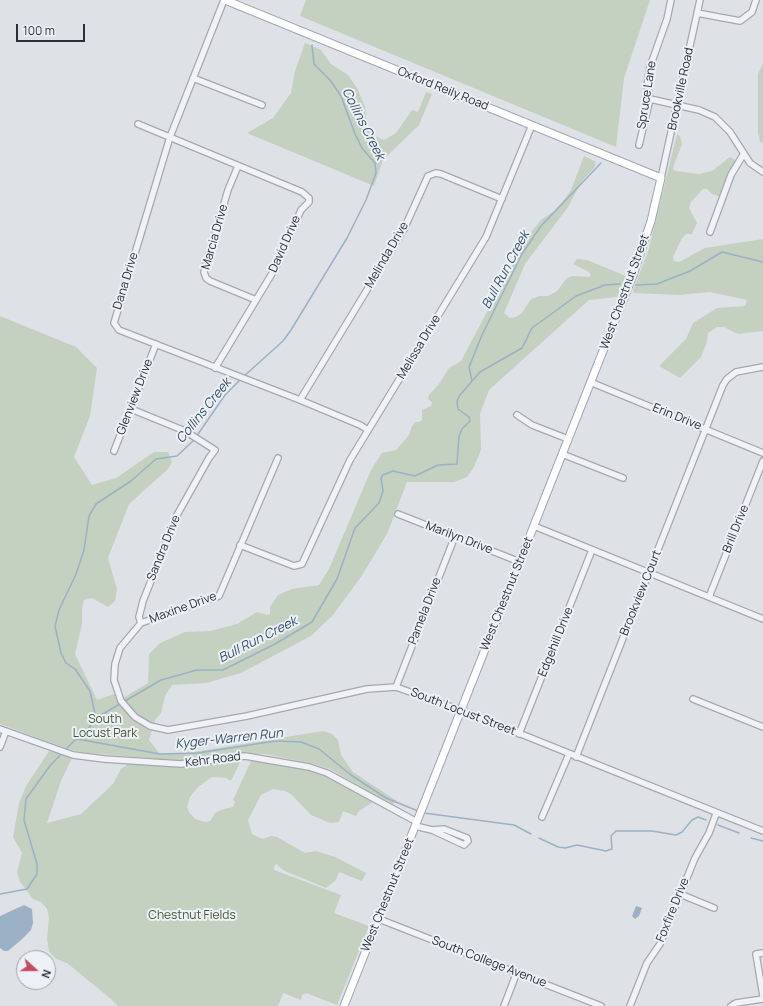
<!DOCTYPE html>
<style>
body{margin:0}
#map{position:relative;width:763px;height:1006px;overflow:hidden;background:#dee2e7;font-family:Manrope,sans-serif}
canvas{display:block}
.north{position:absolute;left:16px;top:950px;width:40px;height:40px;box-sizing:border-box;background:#edf0f4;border:1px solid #9ea3aa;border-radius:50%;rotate:111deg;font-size:11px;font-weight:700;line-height:16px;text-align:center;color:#28303c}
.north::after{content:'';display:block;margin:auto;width:14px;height:18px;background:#c54a61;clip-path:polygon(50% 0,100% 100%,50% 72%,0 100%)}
.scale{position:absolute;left:16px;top:24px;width:69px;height:18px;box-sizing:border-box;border:2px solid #28303c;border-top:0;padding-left:5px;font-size:12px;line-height:14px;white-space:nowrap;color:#28303c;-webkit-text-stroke:3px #edf0f4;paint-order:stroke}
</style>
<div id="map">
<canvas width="763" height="1006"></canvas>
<div class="north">N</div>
<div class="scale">100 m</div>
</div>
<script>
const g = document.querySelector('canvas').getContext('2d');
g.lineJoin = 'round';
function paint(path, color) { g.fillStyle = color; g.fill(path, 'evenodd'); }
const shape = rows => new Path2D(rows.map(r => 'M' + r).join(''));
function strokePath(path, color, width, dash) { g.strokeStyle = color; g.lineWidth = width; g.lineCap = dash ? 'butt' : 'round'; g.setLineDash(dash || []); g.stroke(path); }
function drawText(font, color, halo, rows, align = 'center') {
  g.font = font + ' Manrope,sans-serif'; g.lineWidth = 4; g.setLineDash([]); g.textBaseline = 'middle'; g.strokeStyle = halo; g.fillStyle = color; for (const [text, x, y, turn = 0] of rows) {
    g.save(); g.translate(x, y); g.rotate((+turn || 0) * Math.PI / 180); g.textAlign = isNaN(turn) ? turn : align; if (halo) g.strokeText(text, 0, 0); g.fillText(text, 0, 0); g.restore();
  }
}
paint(shape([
 [306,0,650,0,624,78,616,147,300,16],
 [305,43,321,50,331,64,348,75,357,88,365,107,367,127,371,135,384,140,396,133,412,110,418,112,426,92,432,94,419,125,383,160,374,186,247,133,273,118,291,93,295,71],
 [763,63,763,143,760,142,758,132,758,74],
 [677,134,680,136,682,144,674,165,673,169,676,171,699,174,712,171,730,157,735,160,738,168,727,194,721,197,712,194,707,189,703,189,691,202,689,208,697,223,692,234,686,234,681,240,673,257,674,261,679,262,705,248,763,239,763,331,738,334,724,327,717,327,708,333,707,342,701,357,680,378,659,366,686,339,693,323,717,308,745,306,747,300,710,292,679,295,634,293,633,290,648,252],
 [584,156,596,162,594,168,582,181,568,207,525,264,504,313,510,318,516,317,522,313,531,299,540,296,548,296,557,291,567,278,573,276,588,277,591,276,589,272,573,264,577,259,587,260,626,276,617,297,589,300,489,390,480,414,481,450,474,467,467,477,454,482,407,482,387,534,361,577,333,615,311,636,241,673,206,683,172,685,165,696,161,713,155,720,149,740,160,754,181,754,323,731,332,734,338,740,341,755,353,772,397,801,391,805,330,769,313,764,265,754,240,753,203,760,183,761,88,753,71,750,0,724,0,316,76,347,97,368,90,416,74,457,92,485,116,478,154,452,168,452,172,462,168,469,129,504,108,558,117,589,115,601,108,607,92,598,84,600,82,608,82,624,75,654,97,700,114,694,119,704,124,701,123,698,148,683,149,654,160,643,185,632,210,631,237,624,257,612,268,615,270,614,270,607,278,595,292,589,319,585,329,569,371,470,382,453,396,450,409,435,412,426,415,422,419,422,422,420,422,410,431,406,432,402,428,399,429,395,439,384,449,368,461,361,526,238,541,220,554,211,563,201,571,190],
 [49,751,72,758,61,781,47,823,81,814,113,784,121,769,128,764,204,766,242,758,231,781,226,778,212,777,198,787,190,797,187,807,189,812,195,819,206,822,210,821,215,813,221,810,233,807,235,802,233,800,252,759,319,772,336,780,373,802,359,811,356,816,343,811,339,822,330,823,311,815,292,795,285,791,273,789,261,795,248,820,252,834,258,837,263,839,271,836,277,837,305,853,316,851,335,857,366,873,362,881,339,872,336,880,326,888,285,871,276,864,274,867,274,870,341,895,334,913,369,926,337,1005,306,993,302,995,301,1000,283,993,278,1006,118,1006,111,999,67,963,56,959,49,951,47,939,49,918,47,909,41,902,33,899,20,882,17,872,22,853,13,837,19,803,26,786]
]), '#c4d0c0');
paint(shape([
 [24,905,32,909,33,923,31,930,21,940,8,951,4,951,0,948,0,916],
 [636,906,642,908,639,916,635,919,632,916]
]), '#9bb1c5');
strokePath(shape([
 [636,285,657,284,690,271,722,252,763,262],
 [243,377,283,341,291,330,347,238,366,200,376,173,375,163,362,148,355,134,341,96,330,80,314,64,312,45],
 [472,381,469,367,482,335,522,254,541,226,601,163],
 [196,437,225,395,240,380],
 [96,718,161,680,197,670,223,670,275,644,312,622,337,579,355,528,379,503,383,491,381,478,383,475,393,471,415,476,438,465,457,464,459,436,462,429,470,421,469,417,458,409,457,401,460,395,480,372,522,348,532,328,576,296,605,285,620,284],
 [77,739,160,754,198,753,275,741,301,742,319,749,351,775,386,798,418,811],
 [65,750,76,739,85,733,96,718,90,691,75,669,66,663,61,653,55,626,59,610,76,574,84,550,89,516,96,504,131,481,156,459,177,456,194,440],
 [424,813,514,825,531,834],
 [718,825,739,833],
 [539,838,558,847,565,848,577,845,606,851,612,849,611,836,616,831,652,831,676,835,682,832,692,820,698,817,706,820],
 [751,838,763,841],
 [0,894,27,889,37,874,37,864,24,820,26,799,49,767,62,753]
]), '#9bb1c5', 1.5);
const minor = shape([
 [224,0,170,137,114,323,119,330,300,400,360,425,368,430],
 [697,13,740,21,752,12,756,0],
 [193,78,262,105],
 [650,99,699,110,715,117,730,132,750,163,763,172],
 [138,124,302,192,309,198,309,202,301,210,276,267,215,368],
 [639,145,650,99,647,85,650,67,667,19,671,0],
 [238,166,228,190,204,272,206,278,210,281,256,300],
 [661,178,700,0],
 [710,232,731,175,743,155],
 [590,382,763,453],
 [300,400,404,229,428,176,436,173,441,174,502,199],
 [131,409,185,431,215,450,209,458,177,515,143,601,139,617,141,623],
 [517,415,532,425,568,439],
 [114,451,156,344],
 [562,454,623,478],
 [278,458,219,596,141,623,120,648,115,664,114,680,121,701,135,717,150,726,168,730,247,716,367,689,396,687,466,712,763,831],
 [398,514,520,562],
 [534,526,763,619],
 [240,545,294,566,302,564,350,460,486,237,532,125],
 [709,597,763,461],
 [396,687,455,536],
 [693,699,763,727],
 [0,729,73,755,104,759,181,764,245,756,309,767,327,773,417,822],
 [519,734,592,550],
 [0,747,6,731],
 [576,757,723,385,727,379,736,372,763,367],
 [542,817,569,754],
 [415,826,432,830,464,845,468,841,467,838,444,829,432,830],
 [680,894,714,908],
 [379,917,384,921,601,1006],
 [763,953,756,954,763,996],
 [504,1006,517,972],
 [630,1006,647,963,660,944,695,858,709,833,716,814],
 [731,1006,736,1003,763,999]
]);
const major = shape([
 [225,0,661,178,651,221,633,275,344,1006]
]);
strokePath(minor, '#a4a9b0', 8);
strokePath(major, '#9ea7b1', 9);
strokePath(minor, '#f0f2f5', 5.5);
strokePath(major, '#fff', 7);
drawText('12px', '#28303c', '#edf0f4', [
 ["Oxford Reily Road",443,89,22],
 ["Brookville Road",681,89,-78],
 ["Spruce Lane",647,95,-81],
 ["Marcia Drive",215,237,-74],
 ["David Drive",285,244,-66],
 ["Melinda Drive",387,255,-60],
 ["Dana Drive",126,281,-73],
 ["West Chestnut Street",625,292,-70],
 ["Melissa Drive",419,347,-59],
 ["Glenview Drive",135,397,-69],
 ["Erin Drive",677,417,22],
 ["Brill Drive",736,529,-68],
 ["Marilyn Drive",459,538,21],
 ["Sandra Drive",164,548,-68],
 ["Brookview Court",641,593,-68],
 ["West Chestnut Street",507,594,-68],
 ["Maxine Drive",183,608,-20],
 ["Pamela Drive",425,611,-69],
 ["Edgehill Drive",556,642,-68],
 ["South Locust Street",463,712,21],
 ["Kehr Road",213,760,-7],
 ["West Chestnut Street",388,895,-68],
 ["Foxfire Drive",673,910,-68],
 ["South College Avenue",489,962,21]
]);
drawText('12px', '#3e5737', '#edf0f4', [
 ["South",105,720],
 ["Locust Park",105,734],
 ["Chestnut Fields",192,916]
]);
drawText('italic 13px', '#35516d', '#edf0f4', [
 ["Collins Creek",363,124,63],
 ["Bull Run Creek",506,270,-62],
 ["Collins Creek",204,411,-51],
 ["Bull Run Creek",258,640,-27],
 ["Kyger-Warren Run",229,739,-6]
]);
</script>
